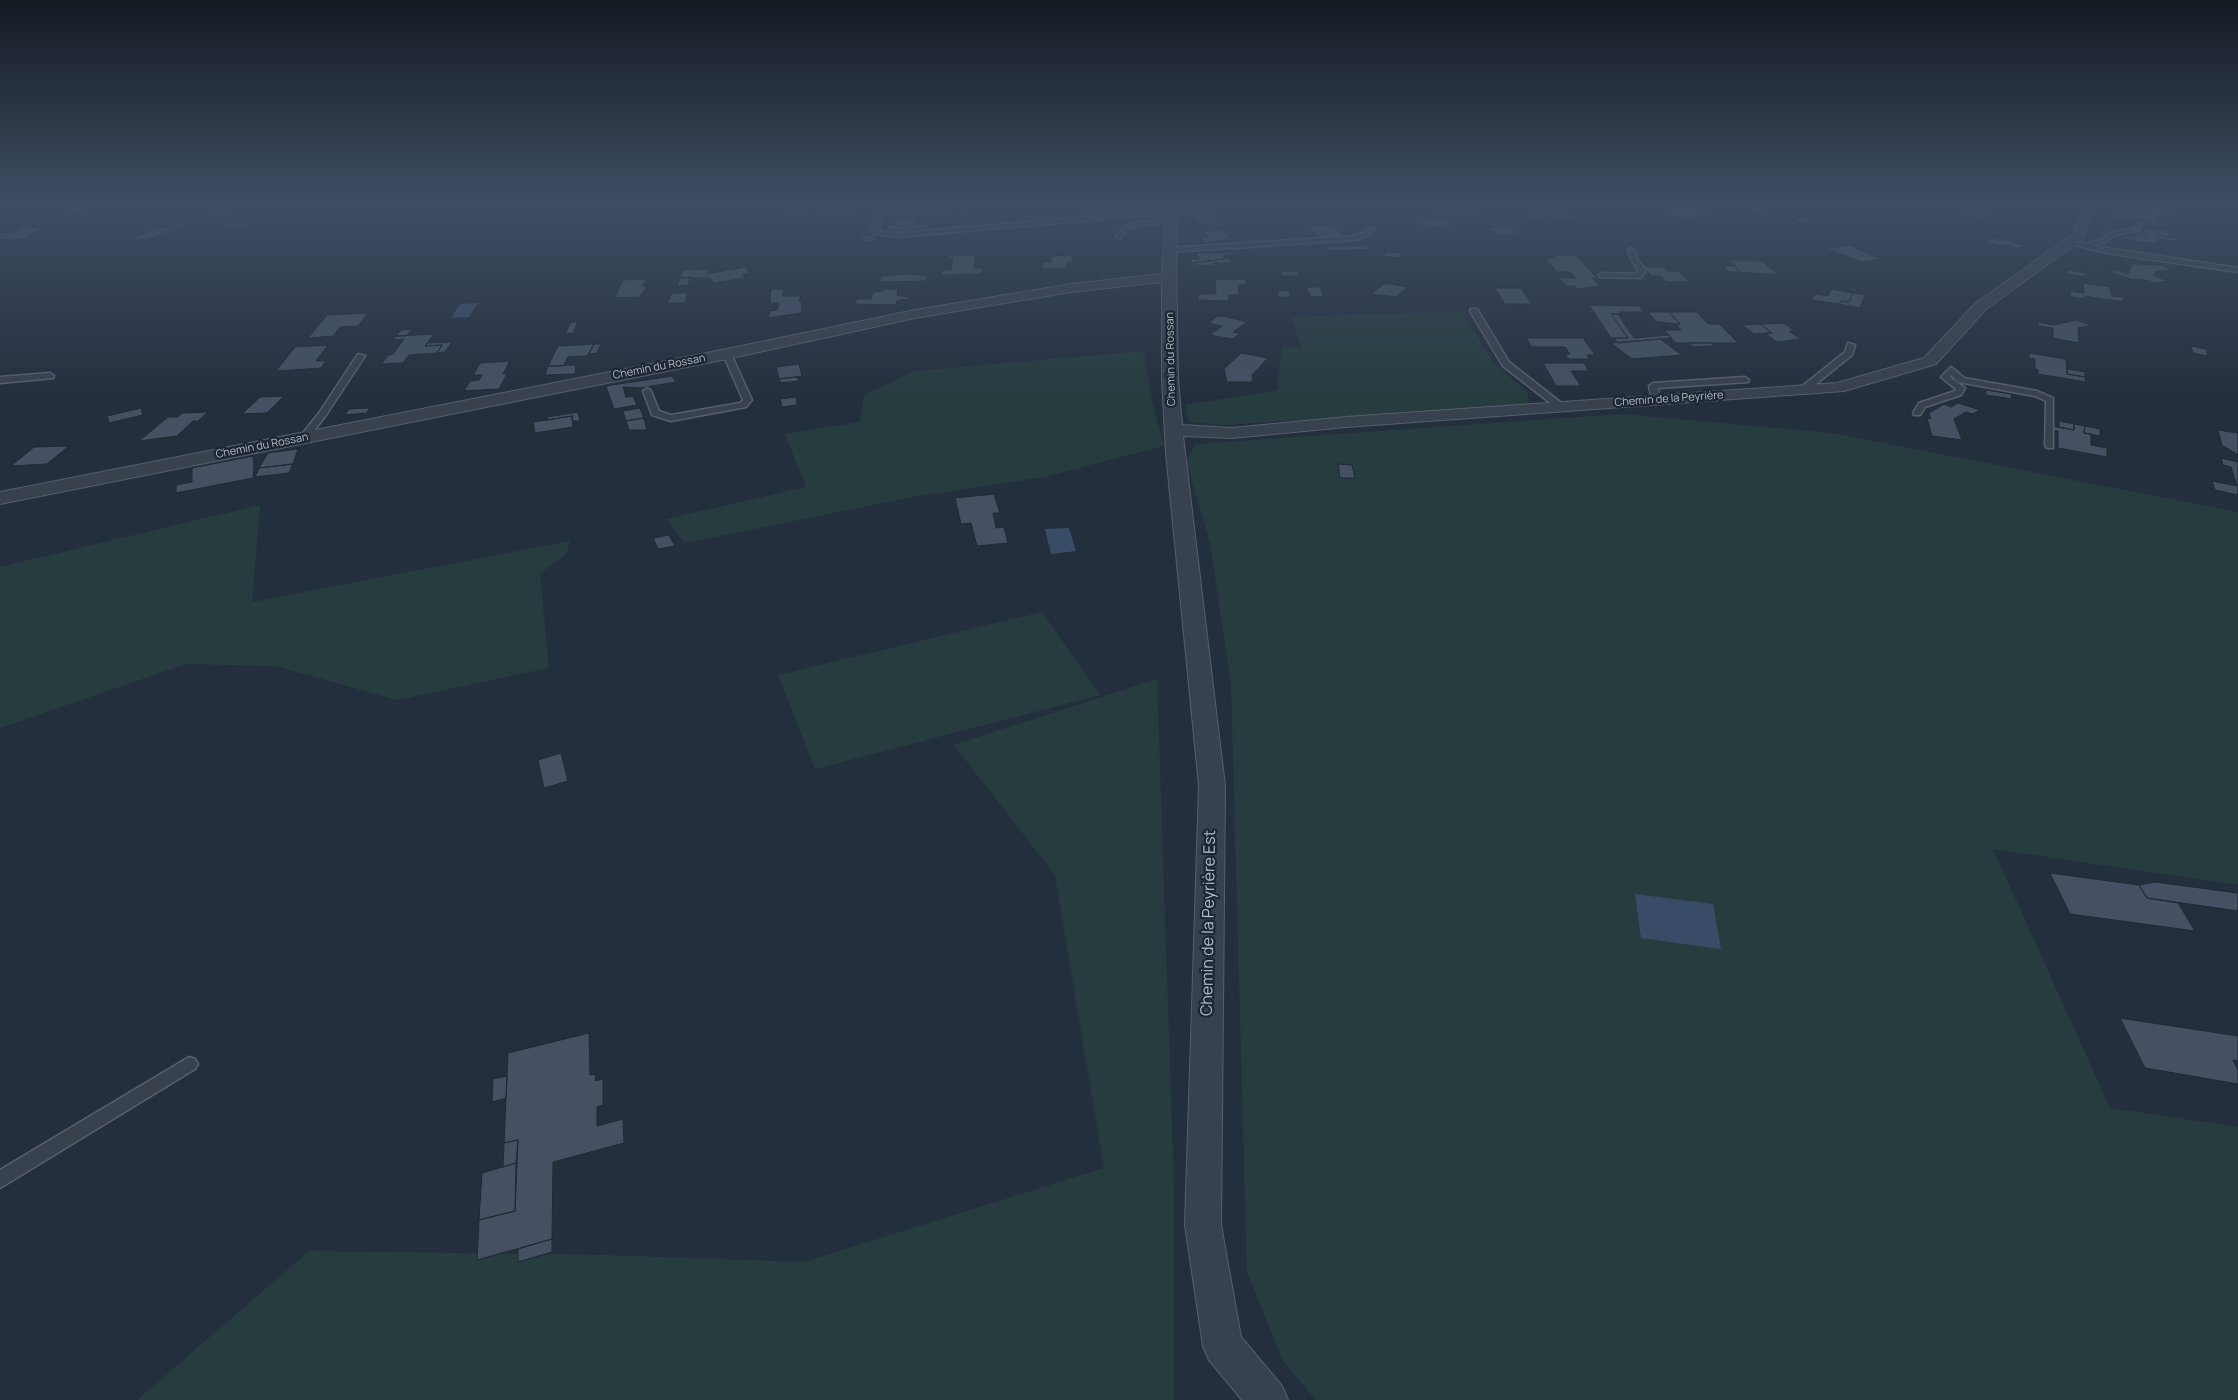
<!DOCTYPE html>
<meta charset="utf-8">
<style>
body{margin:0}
canvas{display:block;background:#242f3e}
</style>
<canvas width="2238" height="1400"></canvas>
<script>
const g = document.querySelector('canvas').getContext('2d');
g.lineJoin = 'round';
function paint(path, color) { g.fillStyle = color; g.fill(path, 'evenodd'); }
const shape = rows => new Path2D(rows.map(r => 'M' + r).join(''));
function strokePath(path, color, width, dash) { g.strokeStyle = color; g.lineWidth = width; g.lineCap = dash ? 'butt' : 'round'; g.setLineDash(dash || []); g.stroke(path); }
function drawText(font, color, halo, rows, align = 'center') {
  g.font = font + ' Manrope,sans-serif'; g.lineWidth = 4.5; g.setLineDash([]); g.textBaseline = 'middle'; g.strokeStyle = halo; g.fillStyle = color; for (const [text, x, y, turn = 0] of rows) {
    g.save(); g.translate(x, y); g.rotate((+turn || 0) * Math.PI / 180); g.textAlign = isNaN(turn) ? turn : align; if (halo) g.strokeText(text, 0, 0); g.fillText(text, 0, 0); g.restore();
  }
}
paint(shape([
 [876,202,1071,202,870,220],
 [1461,311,1494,363,1528,393,1528,407,1220,425,1189,422,1185,405,1277,390,1282,347,1302,348,1291,317],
 [1144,351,1152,401,1164,446,1044,477,912,497,685,543,666,519,806,487,785,434,860,422,864,395,914,371],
 [1622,414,1832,433,2238,512,2238,885,1993,849,2110,1108,2238,1127,2238,1400,1316,1400,1283,1361,1247,1272,1231,684,1210,543,1186,461,1196,444],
 [260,505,252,602,570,541,567,553,540,574,549,668,397,700,276,666,186,664,0,728,0,567],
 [1042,612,1100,695,815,769,778,675],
 [1157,679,1174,1188,1174,1400,137,1400,309,1251,606,1255,804,1262,1104,1168,1055,875,954,745]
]), '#263c3f');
paint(shape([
 [478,303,469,317,451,318,460,304],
 [1069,528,1076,551,1051,554,1045,529],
 [1635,894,1713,904,1721,949,1641,938]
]), '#394c67');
const building = shape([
 [87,202,105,203,79,212,57,210,87,202],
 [229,202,248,202,230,211,204,210,218,204,229,202],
 [775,202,806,202,809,208,813,208,814,210,788,210,786,205,777,206,775,202],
 [1730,202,1752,202,1774,210,1756,213,1730,202],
 [2141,202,2177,204,2187,209,2171,209,2175,211,2170,215,2164,214,2161,217,2154,216,2152,218,2160,219,2156,222,2174,225,2175,227,2152,225,2151,222,2124,217,2131,209,2144,212,2151,210,2136,205,2141,202],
 [1465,205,1486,214,1462,217,1456,214,1441,215,1430,210,1465,205],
 [1694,205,1713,214,1695,218,1675,218,1657,210,1694,205],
 [1959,205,1980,209,1992,212,1984,219,1958,213,1961,211,1953,209,1959,205],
 [1185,212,1210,212,1218,223,1200,224,1196,217,1188,217,1185,212],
 [1551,212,1558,215,1531,219,1524,216,1551,212],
 [1558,215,1573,215,1580,218,1557,221,1540,218,1558,215],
 [1792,215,1802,218,1816,221,1807,224,1793,221,1797,219,1787,217,1792,215],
 [914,217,916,224,929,223,931,228,888,231,886,225,895,225,893,218,914,217],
 [1440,217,1455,225,1426,228,1412,220,1440,217],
 [179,223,187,223,148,240,128,240,157,227,170,228,179,223],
 [230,223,248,223,242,227,221,228,230,223],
 [1333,225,1342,235,1320,239,1309,227,1333,225],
 [1507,226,1520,234,1500,236,1487,228,1507,226],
 [23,227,45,227,29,235,34,235,25,239,0,240,0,233,10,233,23,227],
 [2145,227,2167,230,2169,236,2177,238,2160,236,2159,230,2145,227],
 [2145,228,2159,230,2160,236,2177,238,2179,242,2157,239,2158,244,2122,239,2121,235,2136,237,2135,233,2146,234,2145,228],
 [1223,230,1230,239,1205,243,1201,237,1208,237,1204,231,1223,230],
 [876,235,877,241,862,242,862,236,876,235],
 [1998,238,2026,246,2018,248,2006,245,2001,246,1984,241,1998,238],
 [1851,245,1859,249,1857,249,1881,259,1862,262,1826,248,1851,245],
 [1325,246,1369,246,1369,249,1330,251,1325,246],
 [1234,252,1236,255,1223,255,1224,259,1191,263,1190,259,1199,259,1197,253,1234,252],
 [1386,252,1401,253,1399,258,1383,256,1386,252],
 [949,255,976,255,974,268,982,268,981,274,941,275,942,270,951,270,953,258,948,259,949,255],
 [1072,255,1072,262,1068,262,1066,269,1042,268,1043,262,1051,262,1052,256,1072,255],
 [1553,255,1576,255,1597,278,1592,278,1600,286,1578,289,1575,286,1566,286,1559,278,1576,278,1570,272,1557,272,1545,258,1555,258,1553,255],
 [1229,258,1232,263,1213,263,1215,265,1199,266,1196,263,1229,258],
 [1730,260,1762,261,1778,275,1740,272,1730,260],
 [2132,264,2162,265,2172,271,2156,271,2154,276,2169,281,2156,283,2142,279,2134,280,2108,272,2116,270,2128,274,2132,264],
 [1724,266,1735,266,1740,272,1728,272,1724,266],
 [746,267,750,273,742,274,745,278,714,283,710,278,680,278,683,270,709,269,706,274,746,267],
 [1643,267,1664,267,1668,271,1679,271,1690,282,1667,282,1661,276,1652,276,1643,267],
 [2068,270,2086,273,2085,277,2067,274,2068,270],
 [1281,271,1298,271,1299,276,1282,276,1281,271],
 [909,274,927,276,926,281,879,282,881,276,909,274],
 [691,277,688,285,677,286,680,278,691,277],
 [646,279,643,287,648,286,639,297,614,298,623,280,646,279],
 [1215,279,1246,279,1246,285,1238,285,1239,295,1229,295,1229,301,1198,300,1198,294,1216,294,1215,279],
 [1385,283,1408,287,1396,297,1371,294,1385,283],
 [2083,283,2110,287,2112,296,2123,297,2124,302,2085,296,2085,299,2071,297,2070,291,2084,293,2083,283],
 [1306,287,1320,287,1324,296,1311,297,1306,287],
 [1495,288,1521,288,1532,304,1505,304,1495,288],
 [771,289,784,289,782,296,801,296,799,302,802,302,801,313,768,318,770,311,777,310,779,303,770,303,771,289],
 [884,289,898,289,897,295,912,298,897,301,896,305,855,304,857,299,871,299,873,292,883,291,884,289],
 [1831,289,1853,293,1849,302,1841,301,1839,304,1812,300,1815,294,1828,296,1831,289],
 [1278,290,1290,291,1290,297,1278,297,1278,290],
 [672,293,688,293,685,303,667,303,672,293],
 [1853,293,1865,295,1860,308,1839,304,1841,301,1849,302,1853,293],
 [1589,305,1639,306,1644,312,1619,312,1621,314,1611,314,1628,338,1611,338,1589,305],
 [1648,312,1669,312,1680,324,1657,322,1648,312],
 [1669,312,1697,312,1708,324,1719,324,1738,343,1676,343,1664,330,1681,330,1676,324,1680,324,1669,312],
 [368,313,358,326,340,327,333,336,308,338,327,315,368,313],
 [1611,314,1618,314,1634,338,1669,335,1671,338,1618,343,1614,338,1628,338,1611,314],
 [1218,316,1227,317,1247,322,1233,332,1240,334,1232,339,1210,335,1222,326,1208,323,1218,316],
 [2076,320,2091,325,2078,328,2079,343,2053,338,2053,328,2038,326,2038,322,2054,325,2076,320],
 [571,322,578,322,573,333,565,334,571,322],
 [1784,323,1795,331,1789,331,1800,339,1777,342,1765,333,1772,333,1760,324,1784,323],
 [1760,324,1772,333,1754,334,1742,325,1760,324],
 [412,329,407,336,396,336,401,330,412,329],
 [434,334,425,346,442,345,437,353,409,355,403,363,381,364,389,355,393,354,404,339,393,340,396,336,434,334],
 [1526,338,1583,338,1595,355,1587,355,1590,359,1569,359,1565,354,1570,354,1565,347,1532,347,1526,338],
 [1660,339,1682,355,1632,359,1611,343,1660,339],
 [452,342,445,352,437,353,442,345,425,346,427,343,452,342],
 [1689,343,1712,343,1714,346,1693,347,1689,343],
 [594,344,587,356,568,357,563,366,548,366,558,346,594,344],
 [594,344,601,344,597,353,589,354,594,344],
 [328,345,316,361,326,361,321,368,276,371,295,347,328,345],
 [2191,346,2206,349,2208,356,2193,353,2191,346],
 [1241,353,1268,358,1252,375,1253,382,1227,382,1224,369,1241,353],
 [2029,353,2066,359,2067,374,2085,377,2086,382,2038,374,2038,370,2035,369,2035,359,2029,358,2029,353],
 [510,361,503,374,507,374,499,389,464,391,470,381,479,380,482,375,473,375,480,363,510,361],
 [1543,363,1584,363,1589,371,1571,371,1581,386,1556,386,1543,363],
 [799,364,802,376,779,379,776,367,799,364],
 [576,365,575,374,545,375,548,366,576,365],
 [2067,369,2085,372,2085,377,2067,374,2067,369],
 [672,376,676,382,640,388,623,387,626,397,633,396,637,405,614,409,606,386,672,376],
 [797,377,799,381,780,383,779,379,797,377],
 [1986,390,2011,394,2012,399,1986,395,1986,390],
 [284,396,267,413,242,414,260,397,284,396],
 [796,397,797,405,782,407,780,399,796,397],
 [1958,403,1980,410,1973,414,1966,412,1954,419,1962,440,1932,436,1927,418,1931,419,1929,413,1944,404,1951,407,1958,403],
 [141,408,143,415,109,423,107,416,141,408],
 [369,408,367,413,345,415,349,409,369,408],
 [640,408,644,418,626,421,623,411,640,408],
 [208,412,198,421,193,421,177,436,139,441,168,417,178,417,182,413,208,412],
 [578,412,580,421,572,421,572,416,547,420,547,417,578,412],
 [572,416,573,427,535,433,533,422,572,416],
 [644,418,647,430,629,430,626,421,644,418],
 [2059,421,2074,424,2074,430,2059,427,2059,421],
 [2074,424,2085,426,2084,433,2091,434,2091,445,2107,448,2107,457,2058,448,2058,431,2051,430,2051,426,2074,430,2074,424],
 [2085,426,2100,429,2100,436,2084,433,2085,426],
 [2218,430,2238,433,2238,455,2222,445,2218,430],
 [69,446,47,464,11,466,34,447,69,446],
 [298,449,293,464,259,468,268,453,298,449],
 [253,456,254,466,253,478,176,493,176,485,192,482,192,468,253,456],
 [2221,458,2238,462,2238,495,2215,490,2212,481,2237,486,2231,467,2223,465,2221,458],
 [293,464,289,473,255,477,259,468,293,464],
 [1338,464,1352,465,1355,478,1340,478,1338,464],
 [994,494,1000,513,993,513,996,528,1004,527,1008,543,977,546,971,523,961,524,955,498,994,494],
 [669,535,675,546,658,549,653,538,669,535],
 [561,753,568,781,544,788,538,760,561,753],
 [2050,873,2139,885,2147,898,2178,903,2195,931,2070,914,2050,873],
 [2155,882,2238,893,2238,911,2147,898,2139,885,2155,882],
 [2120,1018,2238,1036,2238,1061,2233,1060,2238,1070,2238,1084,2145,1068,2120,1018],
 [589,1033,590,1075,596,1074,595,1081,603,1079,603,1105,597,1107,597,1126,623,1119,624,1143,553,1162,552,1239,477,1260,479,1220,515,1211,518,1140,504,1143,508,1053,589,1033],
 [507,1076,506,1098,492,1102,493,1079,507,1076],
 [518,1140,516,1163,503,1167,504,1143,518,1140],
 [516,1163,515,1211,479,1220,482,1173,516,1163],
 [552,1239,552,1252,518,1262,518,1249,552,1239]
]);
paint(building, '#455162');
strokePath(building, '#1f2835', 1);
const lane = shape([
 [859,202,866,202,852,210,825,212,822,210,851,206,859,202],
 [2121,202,2127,202,2120,212,2122,218,2119,220,2116,218,2114,212,2121,202],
 [2233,202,2238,202,2238,204,2234,203,2233,202],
 [1170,210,1172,213,896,237,872,233,875,221,878,219,881,221,879,231,896,233,1170,210],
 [1171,220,1174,222,1173,223,1140,225,1129,228,1121,238,1116,237,1125,226,1137,222,1171,220],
 [2139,222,2142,224,2140,230,2113,236,2107,241,2094,246,2238,268,2238,272,2112,254,2066,243,2069,241,2086,244,2103,239,2109,233,2135,228,2139,222],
 [1369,228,1374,229,1368,235,1356,240,1169,252,1166,250,1169,248,1355,236,1364,233,1369,228],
 [1631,248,1634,250,1638,261,1646,270,1641,278,1600,277,1599,275,1603,273,1636,274,1638,270,1632,261,1628,250,1631,248],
 [1471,309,1477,309,1509,362,1564,405,1564,409,1558,409,1503,366,1470,311,1471,309],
 [1848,343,1855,345,1852,355,1806,392,1800,392,1800,388,1845,352,1848,343],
 [724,352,731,354,752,400,746,407,671,421,652,415,643,391,647,388,651,391,659,411,671,415,740,403,743,400,723,354,724,352],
 [358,354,365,356,326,415,307,440,301,440,299,438,319,413,358,354],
 [1951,367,1964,378,2037,391,2053,398,2053,448,2047,448,2045,446,2046,401,2035,396,1958,382,1951,375,1950,377,1965,388,1961,395,1925,407,1920,415,1914,415,1913,413,1919,403,1955,391,1956,389,1941,377,1951,367],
 [50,373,54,376,53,378,0,383,0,377,50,373],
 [1745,377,1749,380,1748,382,1658,388,1660,400,1656,403,1652,400,1649,386,1653,383,1745,377],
 [189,1057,195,1059,198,1064,195,1069,0,1188,0,1170,189,1057]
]);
const street = shape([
 [1166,202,1178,202,1176,250,1178,379,1182,425,1232,428,1346,417,1837,383,1924,358,1976,303,2072,235,2087,202,2099,202,2081,240,1986,309,1936,364,1844,391,1346,427,1232,438,1183,436,1225,786,1221,1225,1241,1337,1282,1386,1288,1400,1242,1400,1209,1360,1203,1346,1185,1225,1199,786,1166,453,1162,379,1162,282,1071,292,915,318,727,359,0,504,0,492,727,349,915,310,1071,284,1162,274,1166,202]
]);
strokePath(lane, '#565f6c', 3);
strokePath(street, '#565f6c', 2);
paint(lane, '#38414e');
paint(street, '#38414e');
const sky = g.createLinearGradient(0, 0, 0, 398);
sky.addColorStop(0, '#141a22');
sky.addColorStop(0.51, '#3f4d63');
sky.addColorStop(1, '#3f4d6300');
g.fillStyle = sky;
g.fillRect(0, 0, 2238, 398);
drawText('11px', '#b4bcc9', '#1d2633', [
 ["Chemin du Rossan",1171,359,-91],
 ["Chemin du Rossan",659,367,-11],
 ["Chemin de la Peyrière",1669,399,-4],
 ["Chemin du Rossan",262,446,-11]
]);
drawText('16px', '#b4bcc9', '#1d2633', [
 ["Chemin de la Peyrière Est",1209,923,-89]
]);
</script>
